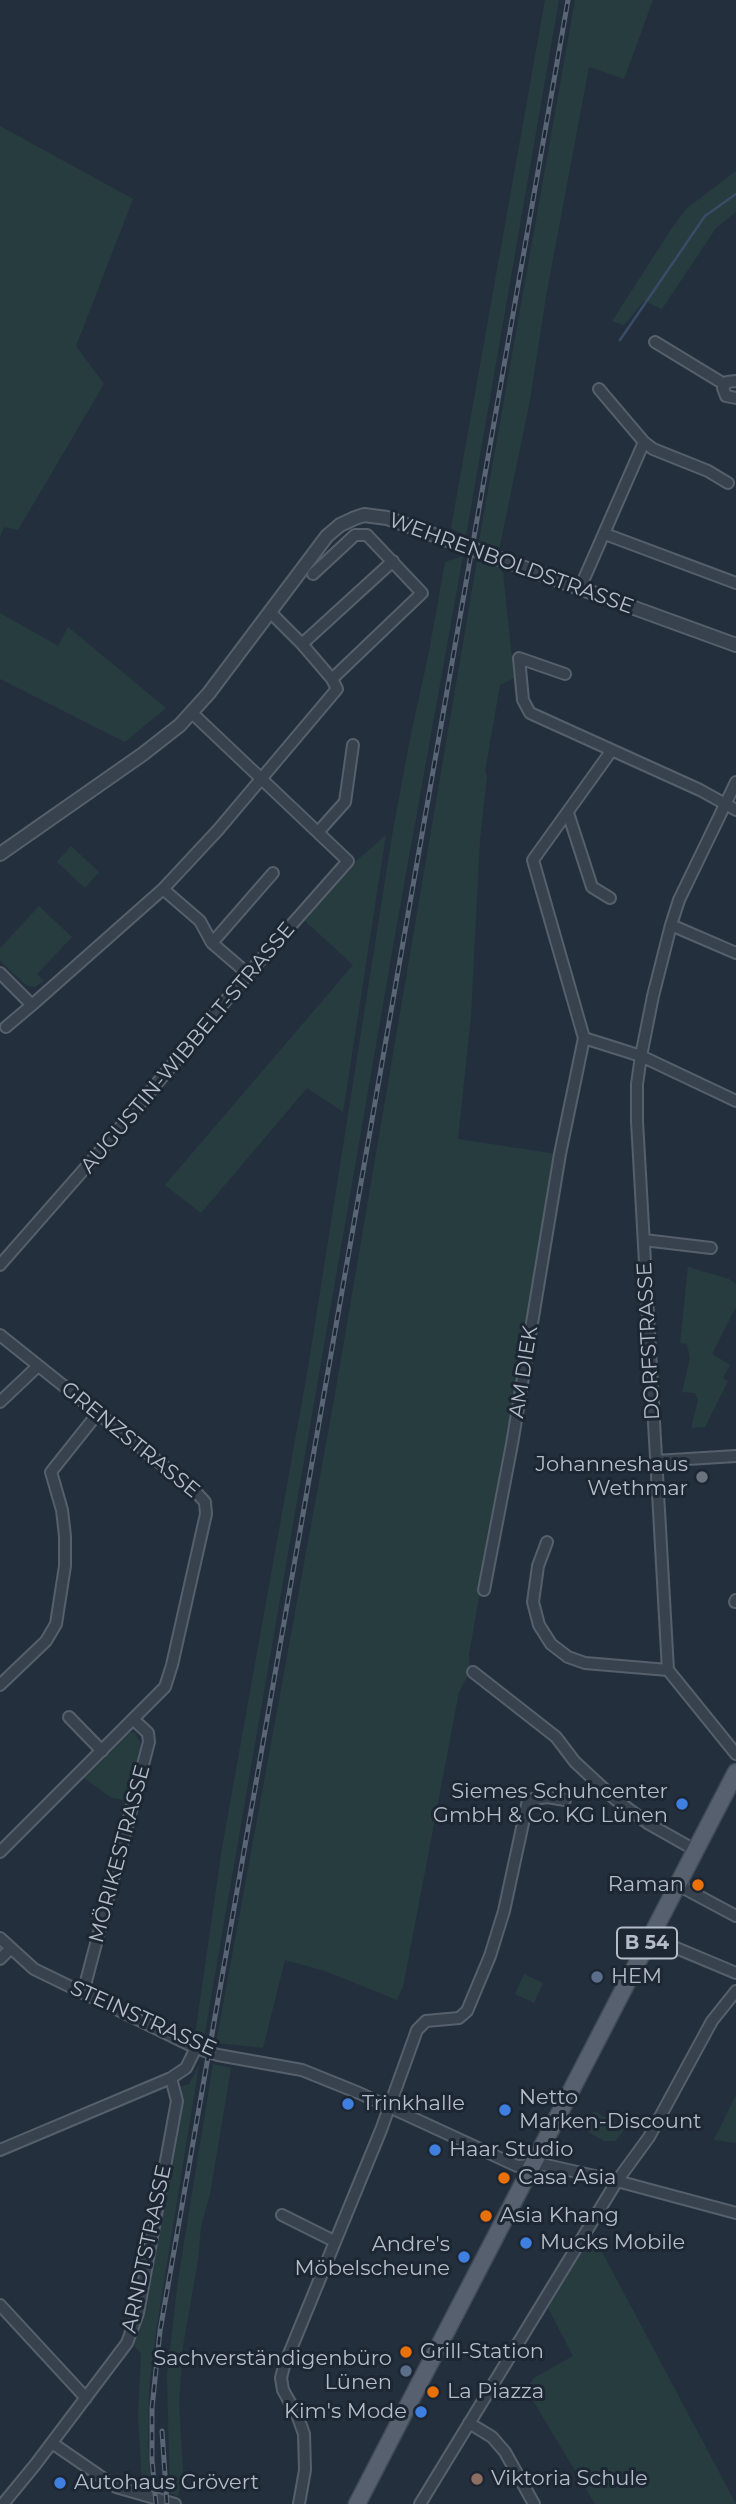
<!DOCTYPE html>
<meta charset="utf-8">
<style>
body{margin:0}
canvas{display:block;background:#242f3e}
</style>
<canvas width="736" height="2504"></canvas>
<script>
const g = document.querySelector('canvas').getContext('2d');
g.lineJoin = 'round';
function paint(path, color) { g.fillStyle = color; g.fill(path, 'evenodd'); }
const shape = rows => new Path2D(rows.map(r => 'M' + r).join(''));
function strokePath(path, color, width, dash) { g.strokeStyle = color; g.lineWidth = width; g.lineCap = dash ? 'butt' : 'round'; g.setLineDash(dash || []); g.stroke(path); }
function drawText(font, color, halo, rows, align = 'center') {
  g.font = font + ' Montserrat,sans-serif'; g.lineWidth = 6; g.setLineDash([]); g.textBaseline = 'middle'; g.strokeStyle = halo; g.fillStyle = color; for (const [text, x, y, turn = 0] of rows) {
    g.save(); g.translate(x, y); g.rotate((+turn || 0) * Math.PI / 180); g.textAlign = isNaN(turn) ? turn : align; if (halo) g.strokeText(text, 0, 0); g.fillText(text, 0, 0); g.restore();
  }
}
paint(shape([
 [545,0,559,0,466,536,451,528],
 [575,0,653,0,624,79,589,67,546,296,530,400,499,550,479,541],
 [0,126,133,199,76,346,104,384,18,530,4,527,0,537],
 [736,171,736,212,716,228,662,309,644,301,624,325,612,321,674,225,687,208],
 [463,556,398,918,204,2038,195,2035,222,1848,308,1368,393,830,410,739,429,652,445,562],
 [483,560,497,564,503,573,514,678,500,685,485,771,487,777,480,838,471,1016,458,1139,557,1154,469,1654,470,1671,459,1692,403,1987,397,2000,325,1971,285,1960,263,2048,216,2043,334,1400,477,561,482,562],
 [0,613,58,646,68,627,166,708,125,742,0,679],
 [386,835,343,1112,307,1088,201,1213,165,1185,353,965,304,920,356,861],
 [71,846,99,872,85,888,57,862],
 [39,906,72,937,37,974,44,981,35,987,27,986,0,961,0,948],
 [688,1267,729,1279,736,1284,736,1307,712,1354,730,1365,723,1378,728,1381,705,1427,691,1428,698,1400,695,1393,682,1392,690,1358,687,1344,680,1343],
 [134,1732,143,1747,131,1802,110,1797,83,1777,128,1733],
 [524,1974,543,1983,534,2003,515,1994],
 [213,2064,231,2068,210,2194,201,2226,198,2260,183,2346,179,2403,183,2471,178,2496,170,2493,167,2376,178,2280],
 [199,2065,157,2325,149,2388,148,2443,151,2488,142,2486,138,2415,141,2354,132,2343,159,2228,182,2097,179,2087,189,2084],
 [736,2095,736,2143,714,2140],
 [594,2111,625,2128,616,2141,604,2141,585,2130],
 [592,2233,736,2504,595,2504,526,2389,534,2378,573,2356,548,2308]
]), '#263c3f');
strokePath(shape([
 [620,340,705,216,736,194]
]), '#394c67', 2.5);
const minor = shape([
 [655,342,724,384],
 [736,381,727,382,723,388,726,396,736,398],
 [599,389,644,442,653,449,708,471,728,483],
 [605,534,736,583],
 [313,574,355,535,367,535,422,593,332,679],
 [580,588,644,442],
 [302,644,393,561],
 [565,674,519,658,523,700,530,713,700,790,736,810],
 [736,782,679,900,671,925,653,996,641,1056,637,1084,637,1121,668,1670,736,1754],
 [568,813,592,887,610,898],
 [319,831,345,802,353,745],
 [163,889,200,921,212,943,248,974],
 [671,925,736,953],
 [212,943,273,873],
 [0,973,32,1005,163,889,218,830,337,689,332,679,302,644,270,612],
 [6,1027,32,1005],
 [584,1038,533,860,612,750],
 [644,1240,711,1248],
 [0,1265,108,1142,248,974,348,861,192,713],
 [0,1335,195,1491,205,1502,206,1514,172,1665,165,1687,0,1852],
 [0,1402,38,1366],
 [656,1461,736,1456],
 [547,1542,538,1566,533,1602,539,1625,551,1644,568,1657,585,1663,668,1670],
 [484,1590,512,1444,560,1154,584,1038,641,1056,736,1101],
 [735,1602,736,1600],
 [473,1672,556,1737,575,1762,615,1799,649,1824,695,1850],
 [0,1685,46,1641,56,1624,65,1566,65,1536,62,1510,51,1472,98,1413],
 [69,1717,102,1751],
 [678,1885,736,1916],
 [650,1937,736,1973],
 [0,1938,34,1969,196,2048,218,2055,302,2070,359,2093,517,2166,546,2165,617,2181,736,2213],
 [0,1959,10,1949],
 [83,1993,149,1742,148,1733,134,1720],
 [0,2150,171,2078,186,2068,196,2048],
 [282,2215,334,2241],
 [0,2305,86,2398],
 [469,2423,492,2437,505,2452,534,2504],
 [52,2443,116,2487,175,2504],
 [3,2504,35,2465,127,2343,138,2313,177,2101,171,2078],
 [299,2504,305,2470,304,2434,298,2417,283,2390,281,2378,284,2366,381,2130,417,2030,426,2021,459,2018,467,2011,490,1956,504,1911,528,1800,547,1797,565,1800],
 [420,2504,617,2181,649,2137,712,2021,736,1991]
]);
const tertiary = shape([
 [0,854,143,754,180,725,209,693,327,536,340,525,355,518,364,515,387,518,736,645]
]);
const primary = shape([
 [357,2504,736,1772]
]);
strokePath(minor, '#565f6c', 14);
strokePath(tertiary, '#565f6c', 16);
strokePath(primary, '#414a57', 19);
strokePath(minor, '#38414e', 10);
strokePath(tertiary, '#38414e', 12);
strokePath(primary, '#56606e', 16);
const rail = shape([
 [162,2431,167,2504],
 [156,2504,152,2460,152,2408,160,2331,568,0]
]);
strokePath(rail, '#5a6575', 5);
strokePath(rail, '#1d2633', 2.5, [8]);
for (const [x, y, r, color] of [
 [702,1477,7,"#6b7280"],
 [682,1804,7,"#3f7fe0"],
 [698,1885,7,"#e8710a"],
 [597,1977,7,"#5c6f8a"],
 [348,2104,7,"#3f7fe0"],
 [505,2110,7,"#3f7fe0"],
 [435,2150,7,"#3f7fe0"],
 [504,2178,7,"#e8710a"],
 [486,2216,7,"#e8710a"],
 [526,2243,7,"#3f7fe0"],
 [464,2257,7,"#3f7fe0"],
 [406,2352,7,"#e8710a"],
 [406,2371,7,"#5c6f8a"],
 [433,2392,7,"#e8710a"],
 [421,2412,7,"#3f7fe0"],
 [477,2479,7,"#8d6e63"],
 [60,2483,7,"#3f7fe0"]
]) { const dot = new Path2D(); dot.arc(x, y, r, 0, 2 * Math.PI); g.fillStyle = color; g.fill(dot); strokePath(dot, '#1d2633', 2.5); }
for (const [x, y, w] of [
 [647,1943,60]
]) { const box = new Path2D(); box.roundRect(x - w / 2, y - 15.5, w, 31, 5); g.fillStyle = '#1d2633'; g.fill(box); strokePath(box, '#b4bcc9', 2); }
drawText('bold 19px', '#b4bcc9', null, [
 ["B 54",647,1943]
]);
drawText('21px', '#b4bcc9', '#1d2633', [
 ["WEHRENBOLDSTRASSE",511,564,20],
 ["AUGUSTIN-WIBBELT-STRASSE",188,1048,-50],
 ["DORFSTRASSE",649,1341,-93],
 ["AM DIEK",524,1372,-81],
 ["GRENZSTRASSE",130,1440,39],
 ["MÖRIKESTRASSE",120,1854,-75],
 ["STEINSTRASSE",143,2019,24],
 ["ARNDTSTRASSE",147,2249,-78]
]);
drawText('21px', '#b4bcc9', '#1d2633', [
 ["Johanneshaus",688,1465,"right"],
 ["Wethmar",688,1489,"right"],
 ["Siemes Schuhcenter",668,1792,"right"],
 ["GmbH & Co. KG Lünen",668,1816,"right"],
 ["Raman",684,1885,"right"],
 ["HEM",611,1977],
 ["Netto",519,2098],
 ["Marken-Discount",519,2122],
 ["Trinkhalle",362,2104],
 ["Haar Studio",449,2150],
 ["Casa Asia",518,2178],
 ["Asia Khang",500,2216],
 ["Mucks Mobile",540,2243],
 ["Andre's",450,2245,"right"],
 ["Möbelscheune",450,2269,"right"],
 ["Grill-Station",420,2352],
 ["Sachverständigenbüro",392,2359,"right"],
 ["Lünen",392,2383,"right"],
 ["La Piazza",447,2392],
 ["Kim's Mode",407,2412,"right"],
 ["Viktoria Schule",491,2479],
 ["Autohaus Grövert",74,2483]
], 'left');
</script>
